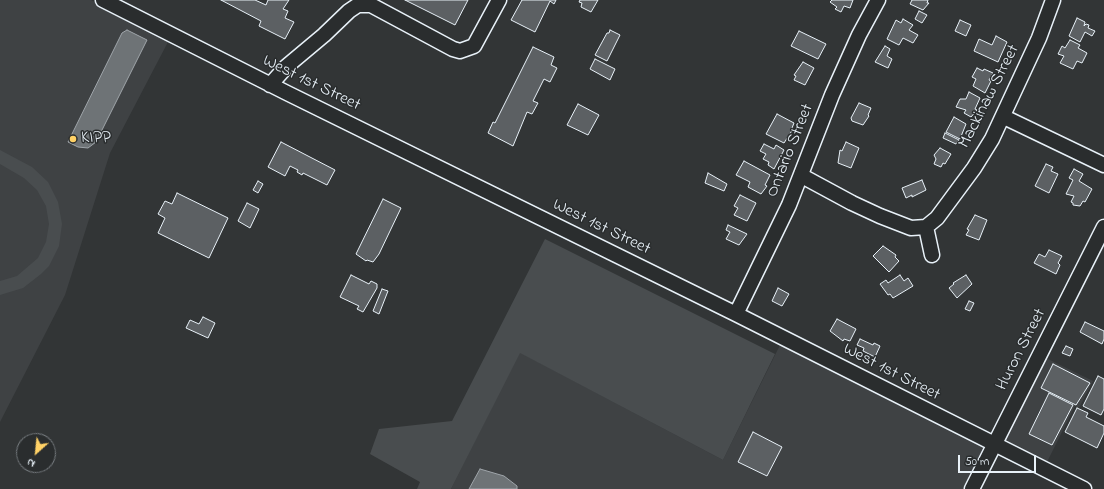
<!DOCTYPE html>
<style>
body{margin:0}
#map{position:relative;width:1104px;height:489px;overflow:hidden;background:#323536;font-family:"Indie Flower",sans-serif}
canvas{display:block}
.north{position:absolute;left:16px;top:433px;width:40px;height:40px;box-sizing:border-box;background:#2a2d2e;border:1px solid #767b7f;border-radius:50%;rotate:207deg;font-size:11px;font-weight:700;line-height:16px;text-align:center;color:#e8f1f8}
.north::after{content:'';display:block;margin:auto;width:14px;height:18px;background:#ffd166;clip-path:polygon(50% 0,100% 100%,50% 72%,0 100%)}
.scale{position:absolute;left:958px;top:455px;width:78px;height:18px;box-sizing:border-box;border:2px solid #e8f1f8;border-top:0;padding-left:5px;font-size:12px;line-height:14px;white-space:nowrap;color:#e8f1f8;-webkit-text-stroke:3px #2a2d2e;paint-order:stroke}
</style>
<div id="map">
<canvas width="1104" height="489"></canvas>
<div class="north">N</div>
<div class="scale">50 m</div>
</div>
<script>
const g = document.querySelector('canvas').getContext('2d');
g.lineJoin = 'round';
function paint(path, color) { g.fillStyle = color; g.fill(path, 'evenodd'); }
const shape = rows => new Path2D(rows.map(r => 'M' + r).join(''));
function strokePath(path, color, width, dash) { g.strokeStyle = color; g.lineWidth = width; g.lineCap = dash ? 'butt' : 'round'; g.setLineDash(dash || []); g.stroke(path); }
function drawText(font, color, halo, rows, align = 'center') {
  g.font = font + ' "Indie Flower",sans-serif'; g.lineWidth = 3; g.setLineDash([]); g.textBaseline = 'middle'; g.strokeStyle = halo; g.fillStyle = color; for (const [text, x, y, turn = 0] of rows) {
    g.save(); g.translate(x, y); g.rotate((+turn || 0) * Math.PI / 180); g.textAlign = isNaN(turn) ? turn : align; if (halo) g.strokeText(text, 0, 0); g.fillText(text, 0, 0); g.restore();
  }
}
paint(shape([
 [0,0,91,0,169,40,110,153,65,295,0,422],
 [781,343,988,447,967,489,451,489,519,352,723,460],
 [1044,357,1093,381,1079,408,1075,406,1046,464,1003,442]
]), '#3f4244');
paint(shape([
 [0,150,32,167,48,182,58,202,62,224,59,246,49,266,41,274,23,288,0,295,0,281,17,276,38,258,46,242,49,224,46,206,37,190,24,178,0,164],
 [545,239,775,354,723,460,520,353,451,489,417,489,420,482,370,454,379,429,452,421]
]), '#494d4f');
const water = shape([
 [127,30,147,40,96,142,88,148,78,147,68,142,122,33,127,30],
 [480,469,504,476,517,486,517,489,469,489,480,469]
]);
paint(water, '#6e7376');
strokePath(water, '#9fa5aa', 1);
const building = shape([
 [221,0,255,0,266,5,268,0,289,0,283,9,288,11,285,18,294,22,285,39,259,26,261,21,221,0],
 [405,0,468,0,455,25,405,0],
 [522,0,556,0,554,4,550,1,535,32,511,20,522,0],
 [580,0,598,0,591,12,581,7,582,3,579,2,580,0],
 [832,0,853,0,850,8,844,6,841,12,835,9,837,7,830,2,832,0],
 [912,0,928,0,927,3,929,3,923,10,910,4,912,0],
 [919,11,927,15,922,23,915,19,919,11],
 [1077,18,1085,22,1084,26,1086,24,1089,25,1088,28,1095,31,1092,36,1085,32,1080,42,1069,36,1077,18],
 [903,19,913,25,909,30,918,35,913,43,903,38,899,45,887,39,896,20,901,23,903,19],
 [960,20,971,25,966,36,955,31,960,20],
 [610,30,620,35,607,61,595,55,607,33,609,33,610,30],
 [799,31,826,44,818,59,791,46,799,31],
 [996,36,1007,42,998,62,974,51,979,39,992,45,996,36],
 [1070,40,1080,45,1078,48,1087,53,1082,63,1077,61,1073,69,1060,63,1064,56,1058,54,1062,46,1065,48,1070,40],
 [885,46,890,49,887,56,892,59,888,68,875,62,885,46],
 [533,47,554,57,551,65,557,68,550,82,544,79,533,101,538,103,532,114,527,112,513,146,488,133,493,122,495,123,533,47],
 [595,59,615,69,610,80,590,69,595,59],
 [803,62,814,68,805,85,794,80,796,76,794,75,803,62],
 [977,68,983,71,984,69,993,73,989,80,991,81,985,93,973,86,976,79,972,77,977,68],
 [969,92,980,98,975,109,977,110,971,117,964,113,966,110,956,107,960,99,966,99,969,92],
 [859,103,871,108,868,115,869,116,863,125,852,121,851,118,859,103],
 [578,104,599,115,588,135,567,125,578,104],
 [777,114,794,123,792,128,793,129,784,143,766,134,777,114],
 [954,117,966,124,960,139,946,132,954,117],
 [945,133,959,140,956,144,943,138,945,133],
 [281,142,335,170,327,185,303,173,302,175,297,172,298,170,290,166,285,176,268,167,281,142],
 [846,142,859,148,851,168,838,163,840,150,842,151,846,142],
 [764,144,774,149,776,145,784,150,774,169,768,165,769,162,763,159,766,154,760,151,764,144],
 [940,148,951,154,945,164,943,163,941,167,934,164,936,159,934,155,940,148],
 [744,161,770,175,765,185,767,186,761,194,748,187,750,182,736,175,744,161],
 [1046,164,1053,167,1051,171,1058,174,1049,193,1035,186,1046,164],
 [1074,169,1083,174,1079,181,1092,189,1085,202,1083,201,1080,206,1073,205,1073,203,1071,202,1074,196,1066,194,1073,180,1069,178,1074,169],
 [708,173,727,184,724,191,705,183,708,173],
 [922,180,926,190,912,197,912,195,906,198,902,188,922,180],
 [258,181,263,184,258,193,253,190,258,181],
 [177,193,228,218,209,258,158,233,165,218,158,214,165,201,172,204,177,193],
 [740,195,756,203,747,221,734,215,738,208,734,206,740,195],
 [383,199,401,208,379,254,373,262,367,260,366,261,356,254,383,199],
 [247,203,259,209,250,228,238,221,247,203],
 [975,215,987,220,979,240,966,235,969,230,967,229,975,215],
 [728,225,747,234,739,245,726,239,730,232,726,230,728,225],
 [883,246,896,255,895,257,899,261,889,272,873,256,883,246],
 [1049,250,1062,256,1058,263,1060,265,1056,274,1034,263,1039,254,1045,257,1049,250],
 [351,275,369,284,371,281,377,284,377,288,363,312,357,309,359,306,340,297,351,275],
 [900,275,904,281,908,278,913,286,893,298,890,294,888,295,880,284,886,280,888,283,900,275],
 [966,275,972,284,957,298,949,288,954,284,953,283,966,275],
 [778,288,789,294,782,306,772,301,778,288],
 [382,289,388,291,379,314,373,311,382,289],
 [969,301,974,303,970,311,965,309,969,301],
 [203,317,215,323,208,338,186,328,190,320,199,324,203,317],
 [837,319,856,329,850,341,844,339,843,341,830,331,837,319],
 [1085,322,1104,331,1104,339,1102,344,1080,332,1085,322],
 [860,339,873,345,874,343,880,346,875,357,863,351,864,348,857,345,860,339],
 [1066,346,1073,349,1070,356,1062,353,1066,346],
 [1053,364,1090,383,1076,405,1041,388,1053,364],
 [1098,376,1104,379,1104,409,1101,415,1083,406,1098,376],
 [1049,393,1073,405,1052,445,1029,434,1049,393],
 [1077,408,1088,413,1086,417,1104,426,1104,433,1097,448,1065,432,1077,408],
 [753,432,782,447,767,476,738,462,753,432]
]);
paint(building, '#5c6063');
strokePath(building, '#e8f1f8', 1);
const minor = shape([
 [103,0,287,93,736,314,1084,489],
 [270,85,287,66,324,35,349,11,358,5,371,5,453,49,460,51,474,46,499,0],
 [1004,117,1104,165],
 [802,176,852,203,880,216,911,228,926,227,937,218,974,168,992,139,1039,38,1053,0],
 [926,227,932,255],
 [736,314,789,205,832,95,859,35,878,0],
 [972,489,1104,227]
]);
strokePath(minor, '#e8f1f8', 17);
strokePath(minor, '#2a2d2e', 14);
for (const [x, y, r, color] of [
 [73,139,4,"#ffd166"]
]) { const dot = new Path2D(); dot.arc(x, y, r, 0, 2 * Math.PI); g.fillStyle = color; g.fill(dot); strokePath(dot, '#2a2d2e', 1.5); }
drawText('17px', '#e8f1f8', '#2a2d2e', [
 ["West 1st Street",311,84,26],
 ["Mackinaw Street",990,97,-63],
 ["Ontario Street",791,151,-68],
 ["West 1st Street",601,228,26],
 ["Huron Street",1022,350,-63],
 ["West 1st Street",891,373,27]
]);
drawText('17px', '#e8f1f8', '#2a2d2e', [
 ["KIPP",81,139]
], 'left');
</script>
